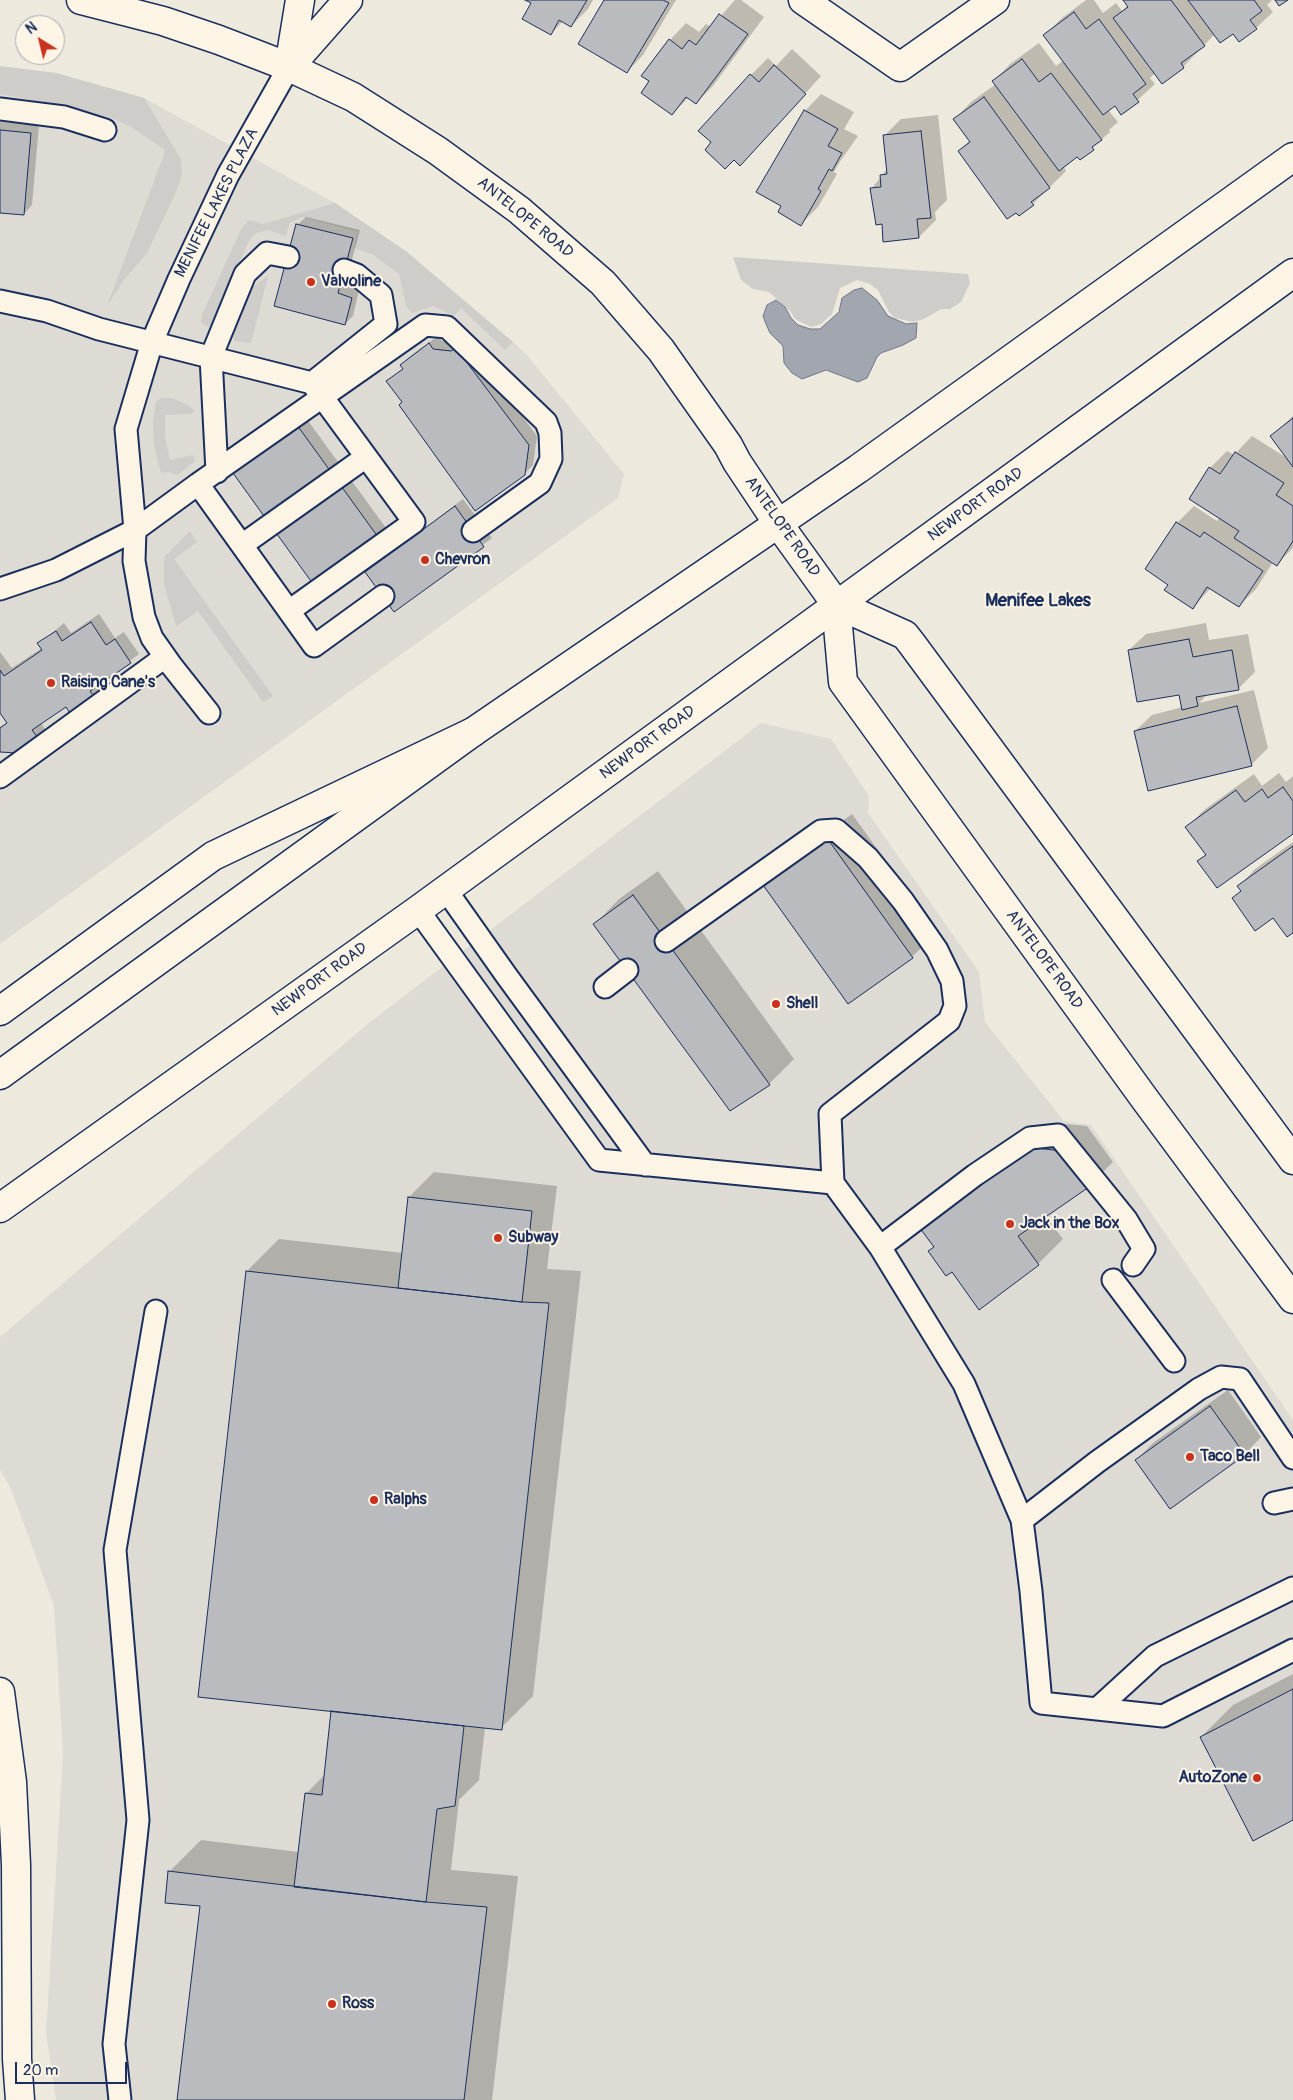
<!DOCTYPE html>
<style>
body{margin:0}
#map{position:relative;width:1293px;height:2100px;overflow:hidden;background:#eee9dd;font-family:Pangolin,sans-serif}
canvas{display:block}
.north{position:absolute;left:15px;top:15px;width:50px;height:50px;box-sizing:border-box;background:#fcf5e5;border:1px solid #a2a6af;border-radius:50%;rotate:324deg;font-size:14px;font-weight:700;line-height:20px;text-align:center;color:#1b2f5e}
.north::after{content:'';display:block;margin:auto;width:18px;height:22px;background:#c8321e;clip-path:polygon(50% 0,100% 100%,50% 72%,0 100%)}
.scale{position:absolute;left:15px;top:2062px;width:112px;height:22px;box-sizing:border-box;border:2px solid #1b2f5e;border-top:0;padding-left:6px;font-size:15px;line-height:18px;white-space:nowrap;color:#1b2f5e;-webkit-text-stroke:4px #fcf5e5;paint-order:stroke}
</style>
<div id="map">
<canvas width="1293" height="2100"></canvas>
<div class="north">N</div>
<div class="scale">20 m</div>
</div>
<script>
const g = document.querySelector('canvas').getContext('2d');
g.lineJoin = 'round';
function paint(path, color) { g.fillStyle = color; g.fill(path, 'evenodd'); }
const shape = rows => new Path2D(rows.map(r => 'M' + r).join(''));
function strokePath(path, color, width, dash) { g.strokeStyle = color; g.lineWidth = width; g.lineCap = dash ? 'butt' : 'round'; g.setLineDash(dash || []); g.stroke(path); }
function drawText(font, color, halo, rows, align = 'center') {
  g.font = font + ' Pangolin,sans-serif'; g.lineWidth = 4; g.setLineDash([]); g.textBaseline = 'middle'; g.strokeStyle = halo; g.fillStyle = color; for (const [text, x, y, turn = 0] of rows) {
    g.save(); g.translate(x, y); g.rotate((+turn || 0) * Math.PI / 180); g.textAlign = isNaN(turn) ? turn : align; if (halo) g.strokeText(text, 0, 0); g.fillText(text, 0, 0); g.restore();
  }
}
paint(shape([
 [0,66,56,73,144,98,335,203,407,252,513,342,526,354,624,474,618,498,0,944],
 [761,723,831,739,869,796,868,813,979,972,985,1022,1064,1121,1091,1125,1293,1420,1293,2100,56,2100,46,2032,63,1755,54,1606,11,1489,0,1470,0,1337,370,1022]
]), '#dedbd4');
paint(shape([
 [0,66,56,73,144,98,181,159,182,175,176,192,147,253,123,281,107,306,165,152,164,149,131,127,112,118,71,107,0,94],
 [335,203,407,252,513,342,505,350,461,308,454,316,433,306,412,313,406,306,399,274,372,254,354,248,357,232,303,217,290,222,286,236,268,230,256,233,250,239,210,327,205,326,201,322,202,315,241,229,249,220,263,224],
 [733,257,968,274,970,283,961,302,950,309,941,309,924,319,913,322,895,318,889,312,878,290,870,284,857,280,840,288,832,314,821,324,811,327,795,319,791,312,769,292,753,289,741,280],
 [268,276,251,343,234,341,233,328,247,297,253,287],
 [161,398,172,398,188,405,194,411,192,414,165,415,165,437,170,460,193,455,195,461,178,475,169,472,161,473,154,445,153,421,156,402],
 [190,531,197,542,174,559,273,696,263,702,198,611,177,626,175,622,164,584,164,557]
]), '#cfcdca');
const water = shape([
 [862,288,877,300,888,316,906,324,917,323,916,338,903,345,881,353,877,357,867,378,858,382,826,370,802,379,792,373,784,363,783,346,770,333,766,324,763,316,767,305,776,300,785,307,791,318,798,325,810,329,820,329,839,312,842,298,854,290,862,288]
]);
paint(water, '#a2a7af');
strokePath(water, '#6c778f', 1);
paint(shape([
 [528,0,593,0,588,9,571,26,563,21,551,34,533,3],
 [605,0,676,0,643,55,627,72],
 [735,0,741,0,764,17,713,86,696,103,689,97,672,114,650,81,670,40,686,23,699,32,706,24,711,27],
 [1086,0,1094,0,1103,13,1116,3,1122,11,1128,5,1125,0,1272,0,1267,5,1273,12,1256,28,1215,34,1183,67,1155,73,1150,78,1155,84,1122,114,1115,105,1108,110,1118,122,1109,130,1110,132,1080,159,1078,156,1063,166,1066,171,1033,204,959,151,970,140,955,119,971,102,996,84,994,81,1010,64,1039,43,1056,66,1064,60,1045,35,1062,18],
 [792,49,821,76,757,147,734,159,712,142,751,75,768,58,776,66],
 [821,94,854,112,844,129,858,136,841,160,834,172,837,174,818,207,801,224,783,206,805,111],
 [938,115,947,200,935,212,936,220,919,237,884,240,883,223,872,188,888,168,884,136,901,119],
 [0,122,39,125,32,205,24,214,0,212],
 [306,217,360,230,345,285,359,290,353,316,345,324,297,225],
 [438,336,442,341,460,344,465,340,537,436,533,465,524,474,403,402,388,382,404,368,401,365,409,357],
 [298,407,386,528,377,536,226,462],
 [1293,416,1293,548,1277,564,1273,562,1256,589,1239,606,1211,588,1193,607,1170,584,1147,569,1177,523,1194,506,1217,521,1220,517,1191,498,1210,468,1227,451,1234,455,1252,436,1287,458,1272,436],
 [463,499,492,538,395,611,367,572],
 [99,614,115,638,124,632,139,654,99,684,107,695,66,706,41,723,45,729,37,737,0,751,0,727,8,722,0,711,0,652,12,668,42,648,39,644,64,623,71,633],
 [1206,623,1209,640,1248,634,1255,672,1238,689,1208,694,1199,703,1254,690,1268,748,1251,765,1135,731,1152,715,1183,707,1180,693,1129,650,1146,634],
 [1279,773,1286,782,1293,776,1293,832,1199,861,1206,854,1187,827,1204,810,1254,774,1262,786],
 [852,814,937,932,912,957,789,860],
 [1293,842,1293,931,1273,916,1233,898,1242,890,1239,886,1255,869],
 [658,871,794,1059,769,1084,730,1109,595,924,619,899],
 [1054,1123,1087,1126,1113,1162,1089,1186,1045,1216,1063,1239,1038,1264,930,1251,935,1246,946,1202],
 [434,1172,557,1186,547,1269,581,1271,533,1696,501,1728,485,1727,479,1780,459,1800,451,1870,518,1876,492,2100,179,2100,201,1905,169,1872,201,1840,299,1852,306,1794,325,1774,333,1710,247,1271,279,1239,403,1253,409,1197],
 [1228,1390,1261,1437,1245,1454,1170,1507,1136,1460,1153,1443],
 [1293,1674,1293,1818,1201,1737,1233,1705]
]), '#0003');
const building = shape([
 [525,0,587,0,571,27,559,20,551,35,522,19,531,3,525,0],
 [604,0,663,0,669,3,627,73,578,44,604,0],
 [1123,0,1171,0,1205,46,1181,63,1184,68,1162,84,1113,18,1128,7,1123,0],
 [1188,0,1254,0,1262,11,1250,20,1257,29,1239,42,1233,34,1220,43,1188,0],
 [1275,0,1288,0,1279,6,1275,0],
 [1074,12,1086,29,1099,19,1146,84,1133,94,1139,102,1121,115,1115,106,1103,115,1043,35,1074,12],
 [719,14,748,34,696,104,686,97,672,115,641,93,649,81,641,76,669,39,682,49,689,40,696,45,719,14],
 [1022,59,1039,82,1051,73,1102,140,1092,147,1094,150,1080,160,1077,157,1059,171,992,81,1022,59],
 [774,65,806,94,740,166,734,160,725,169,705,150,711,142,698,131,750,74,759,82,774,65],
 [984,97,1050,188,1031,202,1034,205,1019,216,1016,213,1007,219,958,151,970,142,953,119,984,97],
 [804,110,838,129,828,146,842,153,832,171,829,169,818,189,821,191,801,226,778,212,781,206,756,192,804,110],
 [0,130,31,133,24,215,0,213,0,130],
 [921,131,931,218,917,219,919,238,883,242,882,224,876,225,870,188,881,187,880,175,887,174,883,135,921,131],
 [296,224,353,238,338,293,352,298,345,325,274,306,296,224],
 [429,343,433,349,451,351,456,348,529,445,525,475,475,511,399,405,402,402,386,381,403,369,400,365,429,343],
 [289,414,378,537,313,584,225,462,289,414],
 [1293,418,1293,467,1270,436,1293,418],
 [1235,452,1284,483,1276,495,1293,506,1293,541,1277,566,1234,538,1239,531,1189,499,1209,467,1220,474,1235,452],
 [455,506,484,547,394,612,365,572,455,506],
 [1176,522,1200,537,1204,532,1263,571,1239,607,1207,587,1193,609,1164,590,1168,585,1145,569,1176,522],
 [91,622,106,645,115,639,131,663,90,691,99,704,74,720,66,707,32,730,38,738,17,753,0,752,0,728,7,723,0,713,0,670,4,676,42,650,37,643,56,631,62,641,91,622],
 [1189,639,1193,657,1232,650,1239,690,1196,697,1198,706,1182,710,1179,695,1137,702,1128,650,1189,639],
 [1237,706,1252,766,1148,791,1134,731,1237,706],
 [1283,787,1293,801,1293,834,1217,888,1197,861,1206,855,1185,827,1236,790,1245,802,1262,789,1268,798,1283,787],
 [827,838,913,958,848,1004,763,885,827,838],
 [1293,846,1293,933,1287,937,1273,918,1255,931,1232,898,1241,891,1237,886,1293,846],
 [633,895,770,1085,730,1111,593,924,633,895],
 [1028,1147,1062,1151,1089,1187,1018,1236,1039,1265,979,1310,952,1272,946,1276,928,1251,934,1247,919,1227,1028,1147],
 [408,1197,532,1211,522,1302,398,1288,408,1197],
 [246,1271,522,1302,549,1303,502,1730,198,1697,246,1271],
 [1210,1406,1245,1455,1170,1509,1135,1460,1210,1406],
 [1293,1689,1293,1820,1253,1841,1200,1737,1293,1689],
 [331,1711,464,1726,455,1806,437,1809,426,1902,294,1887,305,1793,322,1795,331,1711],
 [168,1871,426,1902,487,1907,464,2100,177,2100,200,1906,165,1903,168,1871]
]);
paint(building, '#babbbe');
strokePath(building, '#1b2f5e', 1);
const lane = shape([
 [0,109,64,117,105,130],
 [0,301,47,311,99,329,312,383,414,522,289,611],
 [312,383,386,324,381,295,357,275,344,270],
 [217,472,211,357,245,274,267,253,288,257],
 [198,484,425,325,447,327,546,422,550,433,551,459,540,483,473,531],
 [242,545,366,457],
 [0,589,56,570,135,530,198,484,314,646,383,596],
 [209,713,171,665,152,638,144,617,134,561,135,530,126,429,152,342,179,279,228,175,289,67],
 [0,777,165,657],
 [446,890,506,975,645,1165],
 [418,910,599,1160,833,1183],
 [666,941,821,831,836,830,868,858,903,901,937,950,952,981,955,1006,949,1021,830,1114,833,1183,880,1247,964,1384,1022,1520,1031,1591,1041,1703,1163,1716,1293,1650],
 [605,987,627,970],
 [880,1247,975,1175,1030,1138,1058,1135,1126,1219,1144,1249,1133,1265],
 [1113,1280,1174,1361],
 [1274,1503,1293,1499],
 [1022,1520,1097,1462,1199,1389,1221,1377,1240,1379,1293,1458],
 [1097,1709,1155,1656,1293,1588],
 [120,2100,114,2044,138,1820,115,1550,156,1311]
]);
const street = shape([
 [803,0,900,67,995,0],
 [289,67,348,0],
 [289,67,300,0]
]);
const secondary = shape([
 [81,0,163,21,219,40,289,67,353,97,438,151,519,210,603,283,661,350,728,445,737,462,777,522,836,604,905,635,912,644,1293,1160],
 [836,604,843,682,1144,1098,1293,1299]
]);
const primary = shape([
 [0,1075,473,732,858,469,1293,157],
 [0,1208,418,910,1293,273]
]);
const highway = shape([
 [0,1011,213,856,473,732],
 [0,1692,12,1782,16,1865,17,2059,20,2100]
]);
strokePath(lane, '#1b2f5e', 25);
strokePath(street, '#1b2f5e', 31);
strokePath(secondary, '#1b2f5e', 31);
strokePath(primary, '#1b2f5e', 31);
strokePath(highway, '#1b2f5e', 31);
strokePath(lane, '#fcf5e5', 21);
strokePath(street, '#fcf5e5', 28);
strokePath(secondary, '#fcf5e5', 28);
strokePath(primary, '#fcf5e5', 28);
strokePath(highway, '#fcf5e5', 28);
for (const [x, y, r, color] of [
 [311,282,5,"#c8321e"],
 [425,560,5,"#c8321e"],
 [51,683,5,"#c8321e"],
 [776,1004,5,"#c8321e"],
 [1010,1224,5,"#c8321e"],
 [498,1238,5,"#c8321e"],
 [1190,1457,5,"#c8321e"],
 [374,1500,5,"#c8321e"],
 [1257,1778,5,"#c8321e"],
 [332,2004,5,"#c8321e"]
]) { const dot = new Path2D(); dot.arc(x, y, r, 0, 2 * Math.PI); g.fillStyle = color; g.fill(dot); strokePath(dot, '#fcf5e5', 2); }
drawText('16px', '#1b2f5e', '#fcf5e5', [
 ["MENIFEE LAKES PLAZA",217,203,-63],
 ["ANTELOPE ROAD",525,218,39],
 ["NEWPORT ROAD",976,505,-36],
 ["ANTELOPE ROAD",782,527,55],
 ["NEWPORT ROAD",648,743,-36],
 ["ANTELOPE ROAD",1044,960,54],
 ["NEWPORT ROAD",320,980,-36]
]);
drawText('bold 16px', '#1b2f5e', '#fcf5e5', [
 ["Valvoline",321,282],
 ["Chevron",435,560],
 ["Raising Cane's",61,683],
 ["Shell",786,1004],
 ["Jack in the Box",1020,1224],
 ["Subway",508,1238],
 ["Taco Bell",1200,1457],
 ["Ralphs",384,1500],
 ["AutoZone",1247,1778,"right"],
 ["Ross",342,2004]
], 'left');
drawText('bold 18px', '#1b2f5e', '#fcf5e5', [
 ["Menifee Lakes",1038,601]
]);
</script>
